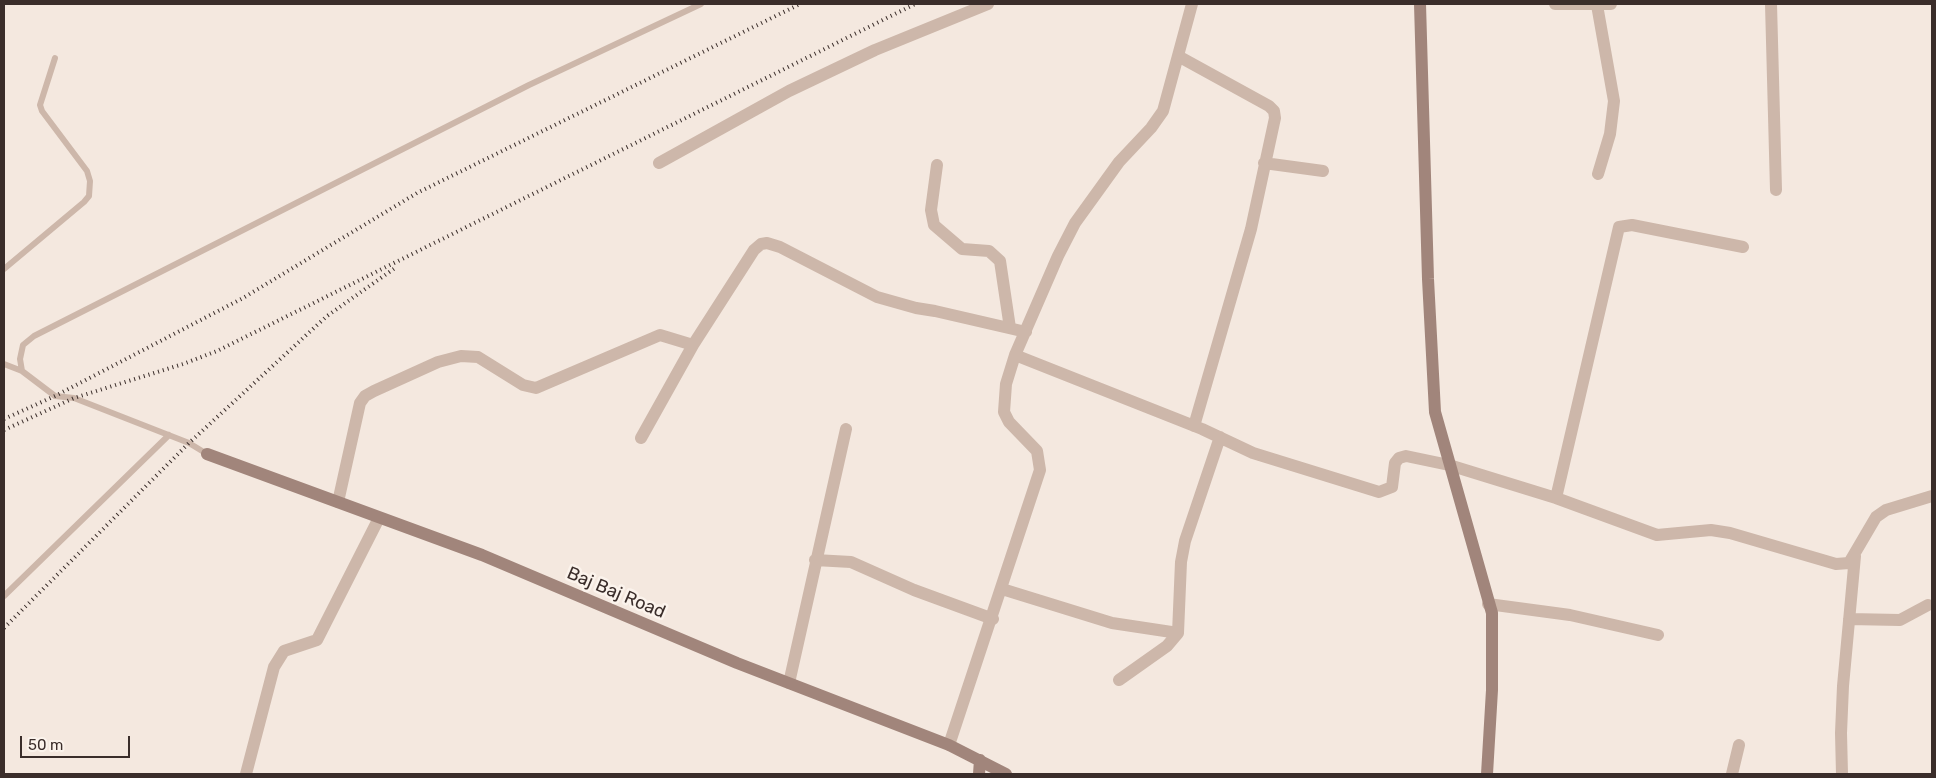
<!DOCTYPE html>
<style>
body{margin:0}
#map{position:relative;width:1936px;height:778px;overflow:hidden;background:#f4e8df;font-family:Rubik,sans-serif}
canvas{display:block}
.frame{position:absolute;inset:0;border:5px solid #3a2d2a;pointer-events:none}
.scale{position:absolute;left:20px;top:736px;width:110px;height:22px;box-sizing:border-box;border:2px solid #3a2d2a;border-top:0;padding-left:6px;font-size:15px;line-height:18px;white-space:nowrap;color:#3a2d2a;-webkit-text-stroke:4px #fbf3ec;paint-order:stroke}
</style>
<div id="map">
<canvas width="1936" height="778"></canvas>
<div class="frame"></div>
<div class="scale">50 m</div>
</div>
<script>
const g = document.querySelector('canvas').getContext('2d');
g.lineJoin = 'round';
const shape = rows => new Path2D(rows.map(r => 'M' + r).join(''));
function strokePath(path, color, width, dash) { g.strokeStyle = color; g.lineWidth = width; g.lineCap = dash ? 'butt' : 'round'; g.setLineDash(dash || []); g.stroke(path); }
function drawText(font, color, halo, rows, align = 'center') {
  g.font = font + ' Rubik,sans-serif'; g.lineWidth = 5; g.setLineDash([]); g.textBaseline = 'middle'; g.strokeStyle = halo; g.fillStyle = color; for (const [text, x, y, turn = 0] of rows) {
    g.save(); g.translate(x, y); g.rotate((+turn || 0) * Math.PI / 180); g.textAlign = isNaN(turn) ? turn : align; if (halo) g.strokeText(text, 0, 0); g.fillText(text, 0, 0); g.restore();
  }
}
strokePath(shape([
 [4,269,84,202,89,196,90,181,87,171,42,111,40,105,55,58],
 [4,364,22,371],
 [207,454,189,443,74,398,55,396,22,371,20,359,23,345,34,336,529,85,701,4],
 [4,596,169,435]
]), '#cdb7aa', 6);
strokePath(shape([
 [1555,4,1611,4],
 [1771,4,1776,190],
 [1597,5,1614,101,1610,134,1598,174],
 [1178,56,1269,106,1274,111,1275,118,1251,229,1194,426],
 [659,163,789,91,875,50,988,4],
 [1264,163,1323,171],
 [937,165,931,210,934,225,962,249,989,251,1000,261,1010,328],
 [1015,355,1202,429,1253,453,1379,492,1392,487,1395,463,1399,458,1406,456,1449,465,1556,498,1657,535,1711,530,1730,533,1836,564,1849,563,1876,517,1886,510,1932,496],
 [641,438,693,345,754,250,761,244,767,243,780,247,877,297,916,308,935,311,1026,332],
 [1556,498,1619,227,1632,225,1743,247],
 [338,502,360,403,365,396,374,391,438,362,461,356,478,357,523,385,536,388,660,335,693,345],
 [815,560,851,562,914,590,993,619],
 [1002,589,1112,623,1178,633],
 [1488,604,1570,615,1658,635],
 [1849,619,1900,620,1928,605],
 [1119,680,1167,646,1178,633,1181,562,1185,541,1220,437],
 [789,683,846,429],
 [949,745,1040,470,1037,451,1009,422,1004,412,1006,384,1015,355,1058,256,1075,223,1119,162,1151,128,1163,111,1192,4],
 [246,774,274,667,284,651,317,640,379,518],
 [1732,774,1739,745],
 [1842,774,1841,733,1843,686,1855,556]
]), '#cdb7aa', 12);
strokePath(shape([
 [1420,4,1428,279,1435,412,1492,613,1492,690,1487,774],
 [207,454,482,555,737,663,949,745,1006,774],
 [979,774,980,760]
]), '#a1857b', 12);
strokePath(shape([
 [4,419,55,396,243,298,417,193,800,4],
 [4,430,74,398,183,364,217,351,915,4],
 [4,628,189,443,327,316,395,268]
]), '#3a2d2a', 4, [1, 4]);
drawText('18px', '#3a2d2a', '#fbf3ec', [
 ["Baj Baj Road",616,593,23]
]);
</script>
